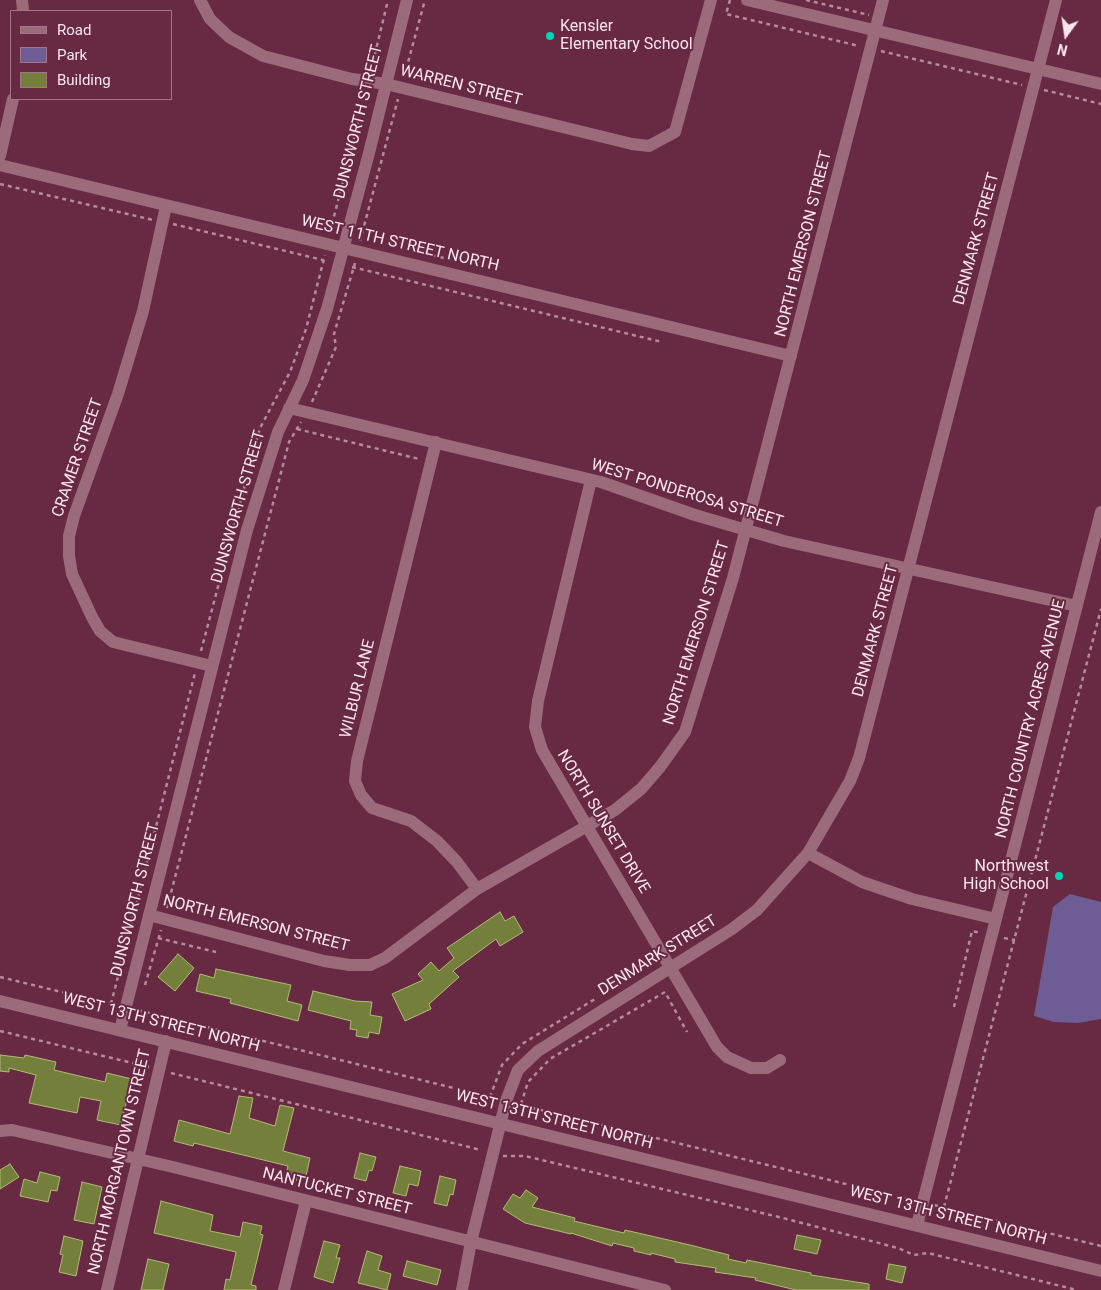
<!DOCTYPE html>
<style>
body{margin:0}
#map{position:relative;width:1101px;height:1290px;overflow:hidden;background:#682942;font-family:Roboto,sans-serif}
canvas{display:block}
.legend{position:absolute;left:10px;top:10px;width:162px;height:90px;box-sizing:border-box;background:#682942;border:1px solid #a47587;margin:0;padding:6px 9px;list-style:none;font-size:15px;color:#ffe6ee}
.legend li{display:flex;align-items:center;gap:10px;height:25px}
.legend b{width:25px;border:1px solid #a47587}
.north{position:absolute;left:1041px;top:10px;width:50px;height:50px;-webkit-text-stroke:4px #682942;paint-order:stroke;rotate:194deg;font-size:14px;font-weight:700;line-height:20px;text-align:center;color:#ffe6ee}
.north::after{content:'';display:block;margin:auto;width:18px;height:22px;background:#ffe6ee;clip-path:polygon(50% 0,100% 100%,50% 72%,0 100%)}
</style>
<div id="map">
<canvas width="1101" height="1290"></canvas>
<ul class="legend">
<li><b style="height:6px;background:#9c6b7b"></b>Road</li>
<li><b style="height:14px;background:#6e5c95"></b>Park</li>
<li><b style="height:14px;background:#747f3b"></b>Building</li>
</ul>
<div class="north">N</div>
</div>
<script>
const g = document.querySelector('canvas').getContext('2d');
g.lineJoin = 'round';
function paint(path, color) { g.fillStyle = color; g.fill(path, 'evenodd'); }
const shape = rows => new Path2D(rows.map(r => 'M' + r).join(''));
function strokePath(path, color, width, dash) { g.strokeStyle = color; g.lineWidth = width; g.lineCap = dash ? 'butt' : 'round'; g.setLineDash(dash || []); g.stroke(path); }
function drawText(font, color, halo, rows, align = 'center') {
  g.font = font + ' Roboto,sans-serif'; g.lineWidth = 4; g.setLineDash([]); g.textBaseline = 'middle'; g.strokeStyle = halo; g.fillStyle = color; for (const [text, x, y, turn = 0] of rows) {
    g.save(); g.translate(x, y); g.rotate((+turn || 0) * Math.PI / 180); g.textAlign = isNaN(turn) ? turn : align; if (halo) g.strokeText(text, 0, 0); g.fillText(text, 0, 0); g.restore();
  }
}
paint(shape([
 [1070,894,1101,902,1101,1019,1078,1023,1054,1022,1034,1016,1053,907]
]), '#6e5c95');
const building = shape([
 [500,912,505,921,514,916,523,932,500,946,496,939,453,971,459,977,429,1004,431,1009,405,1021,392,994,423,980,418,974,431,962,439,971,454,958,447,948,500,912],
 [178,954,194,968,175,991,158,977,178,954],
 [216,969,291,985,287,1001,302,1005,298,1021,230,1003,231,999,196,991,200,974,214,978,216,969],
 [313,991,355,1001,372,1002,370,1015,382,1017,379,1034,369,1032,368,1038,356,1036,357,1030,350,1029,351,1021,308,1010,313,991],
 [0,1055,24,1058,25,1055,56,1062,54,1070,105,1082,107,1073,132,1079,121,1125,97,1120,101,1101,80,1097,77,1113,29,1103,36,1075,9,1068,9,1072,0,1071,0,1055],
 [239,1096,253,1098,249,1118,275,1126,280,1105,294,1108,283,1151,310,1158,306,1176,298,1174,296,1181,285,1178,288,1166,194,1143,193,1146,174,1141,179,1120,230,1134,239,1096],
 [360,1153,376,1157,372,1171,369,1170,366,1181,354,1178,360,1153],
 [10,1164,19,1177,0,1189,0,1170,10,1164],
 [400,1166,421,1171,418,1186,409,1184,406,1196,393,1193,400,1166],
 [40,1172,60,1177,57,1191,51,1190,48,1202,20,1196,24,1179,37,1183,40,1172],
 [440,1176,456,1180,453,1195,450,1194,447,1206,434,1203,440,1176],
 [82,1182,102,1187,94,1224,74,1220,82,1182],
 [526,1190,538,1198,532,1207,575,1218,574,1221,624,1233,625,1230,690,1245,729,1255,728,1259,746,1263,747,1260,811,1273,811,1275,869,1284,869,1290,796,1290,755,1280,756,1278,715,1272,716,1268,675,1262,675,1259,651,1253,651,1255,634,1251,634,1248,613,1243,612,1246,571,1233,571,1234,525,1223,503,1209,513,1194,520,1198,526,1190],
 [161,1201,213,1215,210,1231,240,1237,243,1222,262,1226,260,1234,263,1235,251,1285,256,1286,256,1290,224,1290,226,1279,230,1280,236,1252,154,1233,161,1201],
 [797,1235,821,1240,817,1254,794,1249,797,1235],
 [64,1236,83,1241,76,1276,59,1272,63,1255,60,1254,64,1236],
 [324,1241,340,1245,336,1258,340,1258,333,1283,314,1277,324,1241],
 [367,1251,382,1256,378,1270,391,1274,387,1290,358,1283,367,1251],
 [148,1259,169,1264,163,1290,141,1290,148,1259],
 [407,1261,441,1270,437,1285,403,1276,407,1261],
 [889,1264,906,1267,902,1283,886,1279,889,1264]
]);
paint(building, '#747f3b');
strokePath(building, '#b0bd77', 1);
strokePath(shape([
 [730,0,726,14,859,46],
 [806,0,869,15],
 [881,51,1022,85],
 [371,70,388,0],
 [404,77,425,0],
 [1044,90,1101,104],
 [0,184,153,220],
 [173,224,323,260],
 [330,232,366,92],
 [360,241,398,99],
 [432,255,451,260],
 [352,267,662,342],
 [312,402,336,347,334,334,355,263],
 [297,429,419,459],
 [201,651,260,428,290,372,306,329,325,255],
 [167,908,289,442,301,422],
 [158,938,216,952],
 [1004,938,1015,940],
 [0,977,115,1005],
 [145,985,161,930],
 [111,1004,195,673],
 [954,1007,972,931,981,933],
 [138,1010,494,1098],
 [0,1031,149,1067],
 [171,1073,481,1150],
 [490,1097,502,1065,522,1044,595,999],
 [516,1104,912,1200],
 [521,1104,528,1082,550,1059,665,992,687,1032],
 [503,1156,525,1156,783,1218,898,1248,914,1255,928,1253,1077,1290],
 [934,1205,1101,1246],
 [944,1207,1101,609]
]), '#b68b9b', 2.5, [4, 4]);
strokePath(shape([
 [22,0,23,11],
 [200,0,210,19,229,37,263,56,352,79,386,84,632,144,649,146,675,132,711,0],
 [747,0,1101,84],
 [0,156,13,99],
 [0,165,791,356],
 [166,206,143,311,118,394,74,516,69,536,69,556,72,574,92,617,100,631,113,642,212,666],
 [289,408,601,482,695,515,784,541,1077,606],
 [436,442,357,761,355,781,361,795,372,808,411,821,437,841,457,862,477,889],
 [591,480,538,701,535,727,542,750,717,1047,727,1057,751,1068,767,1068,780,1060],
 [808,853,862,882,912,899,996,919],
 [149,915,324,961,350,965,370,965,385,958,477,889,615,810,641,789,660,767,685,732,733,578,883,0],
 [0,1001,1101,1271],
 [120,1030,247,530,278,432,303,380,327,309,369,153,407,0],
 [0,1131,12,1130,173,1167,665,1290],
 [917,1225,1101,512],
 [107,1290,166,1041],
 [284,1290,306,1201],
 [462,1290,471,1242,506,1101,518,1070,538,1051,732,929,757,910,808,853,850,781,859,758,1056,0]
]), '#9c6b7b', 12);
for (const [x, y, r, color] of [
 [550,36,5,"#00d5b7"],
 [1059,876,5,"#00d5b7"]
]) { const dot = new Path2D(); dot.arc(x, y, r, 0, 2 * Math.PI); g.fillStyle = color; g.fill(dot); strokePath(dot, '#682942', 2); }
drawText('16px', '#ffe6ee', '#682942', [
 ["Kensler",560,27],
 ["Elementary School",560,45],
 ["Northwest",1049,867,"right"],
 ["High School",1049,885,"right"]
], 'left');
drawText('16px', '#ffe6ee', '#682942', [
 ["WARREN STREET",461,86,14],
 ["DUNSWORTH STREET",359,122,-76],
 ["DENMARK STREET",977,239,-75],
 ["WEST 11TH STREET NORTH",400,244,13],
 ["NORTH EMERSON STREET",804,244,-76],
 ["CRAMER STREET",78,458,-71],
 ["WEST PONDEROSA STREET",687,494,17],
 ["DUNSWORTH STREET",239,507,-74],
 ["DENMARK STREET",876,631,-75],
 ["NORTH EMERSON STREET",697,633,-73],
 ["WILBUR LANE",358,689,-76],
 ["NORTH COUNTRY ACRES AVENUE",1031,719,-76],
 ["NORTH SUNSET DRIVE",603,822,59],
 ["DUNSWORTH STREET",136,900,-76],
 ["NORTH EMERSON STREET",256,924,14],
 ["DENMARK STREET",658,956,-32],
 ["WEST 13TH STREET NORTH",161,1023,14],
 ["WEST 13TH STREET NORTH",554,1120,14],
 ["NORTH MORGANTOWN STREET",120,1162,-77],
 ["NANTUCKET STREET",337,1192,14],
 ["WEST 13TH STREET NORTH",948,1216,14]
]);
</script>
